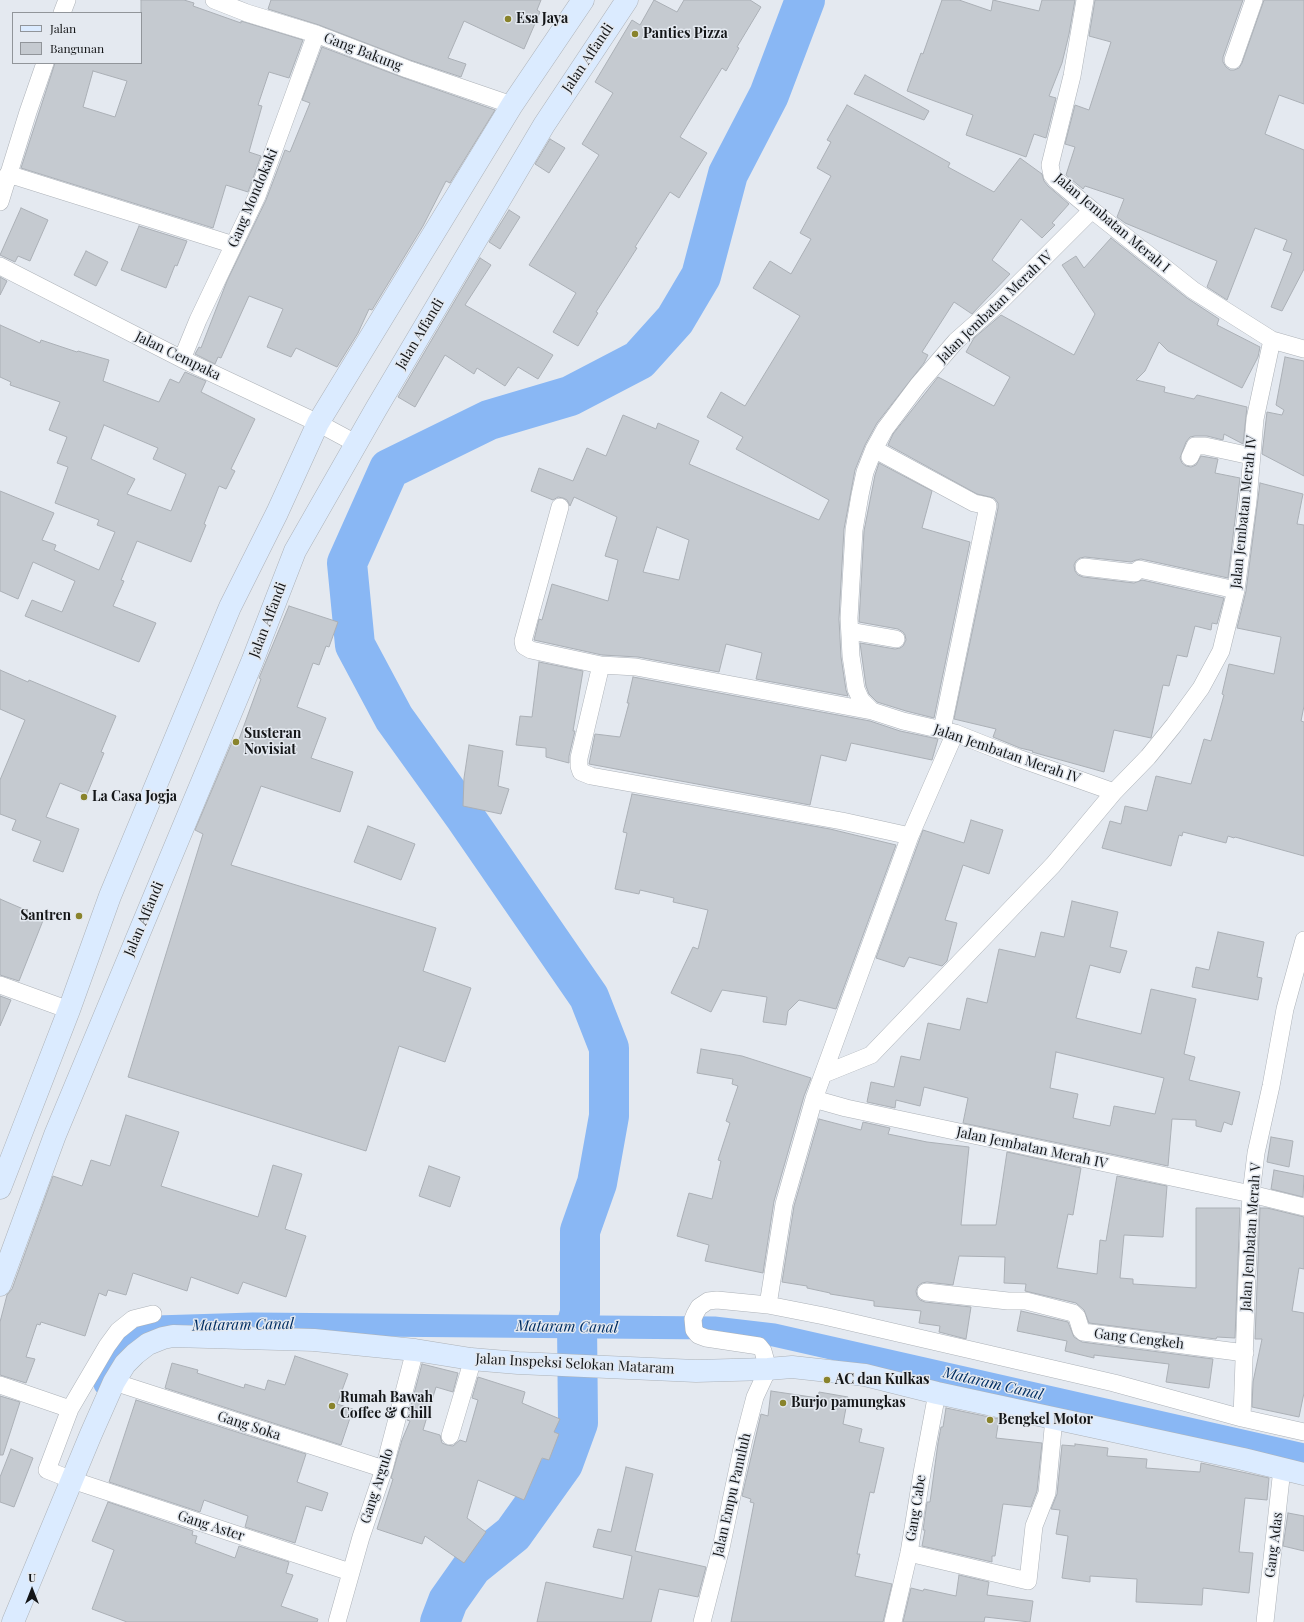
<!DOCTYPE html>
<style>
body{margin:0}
#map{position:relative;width:1304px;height:1622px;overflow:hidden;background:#e4e9f0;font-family:"Playfair Display",serif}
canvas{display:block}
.legend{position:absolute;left:12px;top:12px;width:130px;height:52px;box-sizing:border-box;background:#e4e9f0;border:1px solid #91959a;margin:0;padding:5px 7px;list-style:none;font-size:12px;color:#141618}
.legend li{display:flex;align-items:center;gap:8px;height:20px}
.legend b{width:20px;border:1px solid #91959a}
.north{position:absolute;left:12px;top:1570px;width:40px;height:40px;-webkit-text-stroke:3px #e4e9f0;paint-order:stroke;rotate:0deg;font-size:11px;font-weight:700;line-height:16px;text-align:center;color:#141618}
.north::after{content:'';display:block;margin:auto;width:14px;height:18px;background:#141618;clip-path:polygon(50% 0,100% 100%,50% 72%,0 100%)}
</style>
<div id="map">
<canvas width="1304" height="1622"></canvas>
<ul class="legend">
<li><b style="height:5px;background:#dbebff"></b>Jalan</li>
<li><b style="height:11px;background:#c5cad0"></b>Bangunan</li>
</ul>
<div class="north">U</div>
</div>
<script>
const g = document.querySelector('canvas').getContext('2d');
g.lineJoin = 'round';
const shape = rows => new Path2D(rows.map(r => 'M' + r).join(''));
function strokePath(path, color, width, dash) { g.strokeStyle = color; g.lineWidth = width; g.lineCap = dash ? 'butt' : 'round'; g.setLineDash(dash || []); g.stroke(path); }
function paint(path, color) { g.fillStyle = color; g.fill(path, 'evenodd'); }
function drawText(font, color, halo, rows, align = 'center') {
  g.font = font + ' "Playfair Display",serif'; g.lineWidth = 3; g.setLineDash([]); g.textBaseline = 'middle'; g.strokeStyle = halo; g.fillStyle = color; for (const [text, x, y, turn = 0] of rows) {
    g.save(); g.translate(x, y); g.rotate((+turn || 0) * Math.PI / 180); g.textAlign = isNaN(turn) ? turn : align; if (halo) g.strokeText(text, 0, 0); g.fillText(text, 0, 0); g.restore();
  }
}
strokePath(shape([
 [105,1384,121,1348,156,1327,253,1324,714,1328,774,1335,1304,1455]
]), '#89b7f4', 23);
strokePath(shape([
 [440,1622,448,1601,472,1567,513,1534,563,1464,578,1423,577,1323,580,1313,580,1231,597,1183,609,1116,609,1048,589,997,465,817,394,718,355,645,347,563,389,469,489,420,570,396,639,360,675,320,701,276,728,174,769,95,805,0]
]), '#89b7f4', 40);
const building = shape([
 [141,0,184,0,194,3,193,6,241,23,241,21,303,40,289,78,269,72,258,105,262,106,249,152,261,156,248,192,226,185,213,228,21,168,55,63,141,63,141,0],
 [93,71,127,81,115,117,83,107,93,71],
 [271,0,541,0,537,10,540,12,524,49,464,21,448,58,466,64,461,77,410,60,319,25,268,9,271,0],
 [654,0,677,12,684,0,750,0,761,7,737,47,739,48,726,71,722,68,680,137,707,153,679,198,670,192,635,247,637,248,596,312,598,313,578,346,553,332,576,293,529,265,599,155,582,144,613,93,595,82,632,20,640,25,654,0],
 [942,0,959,0,991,11,993,0,1039,11,1042,0,1075,0,1069,34,1062,63,1049,96,1056,98,1046,138,1034,134,1026,157,966,135,973,115,907,91,921,53,923,54,942,0],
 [1095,0,1243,0,1223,57,1223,62,1226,67,1230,70,1234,70,1239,68,1242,63,1264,0,1304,0,1304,104,1279,95,1265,134,1304,150,1304,269,1282,311,1271,307,1292,253,1283,250,1287,240,1255,228,1227,300,1207,287,1217,261,1125,223,1117,217,1124,199,1085,186,1083,189,1066,175,1075,147,1065,144,1075,105,1089,110,1111,42,1089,36,1095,0],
 [322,47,404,78,495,110,450,183,446,181,423,226,372,310,369,309,358,333,337,367,296,348,291,357,267,347,283,309,249,296,221,358,218,357,215,364,195,354,199,347,201,348,227,281,266,200,285,150,290,152,310,103,302,100,322,47],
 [865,75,929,111,924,120,854,94,865,75],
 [847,105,950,163,948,167,994,192,1020,158,1042,174,1044,181,1048,186,1069,204,1052,223,1055,225,1042,238,1021,219,992,260,1010,274,972,314,954,302,922,352,928,355,924,363,877,423,865,445,855,470,844,529,839,619,841,657,846,690,848,696,756,679,762,653,726,644,719,672,638,657,602,655,534,640,539,619,542,620,552,584,608,601,618,560,605,556,617,517,574,497,570,506,567,500,563,498,558,497,553,500,531,491,539,468,573,481,587,448,606,456,623,415,656,429,658,423,699,441,689,464,819,520,829,500,736,449,743,437,707,417,721,392,745,406,800,316,753,288,770,261,791,274,811,239,800,233,831,176,817,168,831,142,827,140,847,105],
 [657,527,689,540,679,580,643,572,657,527],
 [550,139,565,148,549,173,535,164,550,139],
 [21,208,48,220,30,261,18,256,15,262,0,255,21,208],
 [509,210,520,217,500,249,489,242,509,210],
 [139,226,187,241,177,266,175,265,166,288,121,270,139,226],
 [1111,238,1187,298,1219,319,1217,325,1260,347,1258,357,1242,388,1168,351,1159,342,1145,371,1136,380,1165,387,1164,392,1194,399,1197,395,1247,407,1243,444,1224,434,1223,440,1207,436,1195,436,1190,437,1186,442,1180,458,1182,463,1186,466,1191,467,1196,465,1201,456,1218,459,1215,473,1240,478,1228,578,1141,559,1136,560,1131,562,1085,557,1080,558,1076,561,1074,565,1075,571,1078,575,1083,577,1134,583,1142,580,1224,598,1217,624,1212,623,1211,630,1195,626,1187,657,1177,655,1169,686,1163,685,1151,738,1114,730,1104,772,1032,752,1033,751,1020,748,993,737,996,729,954,719,998,508,998,503,994,498,977,494,888,445,893,434,938,377,994,406,1010,377,966,352,974,338,1001,315,1074,355,1095,314,1062,265,1076,256,1084,268,1111,238],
 [86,251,108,262,96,286,74,275,86,251],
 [480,258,491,265,465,305,553,355,538,379,518,367,505,386,477,368,474,374,445,355,415,407,398,397,480,258],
 [0,277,7,281,0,295,0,277],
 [0,325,40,343,41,340,77,352,78,351,109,360,103,381,159,402,170,379,179,383,185,372,206,381,201,392,255,419,231,469,235,471,226,489,219,486,204,524,206,525,191,562,137,541,121,580,124,581,113,606,156,623,139,662,25,616,32,600,62,612,75,581,33,562,18,599,0,591,0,491,54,513,42,540,56,545,54,550,99,570,115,532,97,525,99,520,55,503,68,467,57,463,67,437,49,430,60,402,10,385,11,382,0,377,0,325],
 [104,425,158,448,153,459,186,474,171,511,127,494,135,479,91,459,104,425],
 [1285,357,1304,361,1304,476,1262,454,1267,412,1282,415,1284,410,1276,405,1285,357],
 [879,463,932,491,922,528,970,542,934,718,906,711,877,702,869,694,866,686,860,643,895,649,900,648,903,646,906,640,905,635,903,632,898,629,859,622,864,531,875,475,879,463],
 [1260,483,1303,494,1297,524,1304,525,1304,706,1301,721,1304,722,1304,856,1235,837,1234,838,1228,836,1226,843,1183,832,1182,836,1179,835,1171,866,1102,848,1110,821,1121,824,1125,806,1147,811,1156,776,1191,784,1204,739,1211,741,1224,695,1222,694,1229,664,1274,674,1281,637,1237,628,1246,591,1260,483],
 [289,606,338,622,329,647,326,646,319,665,313,663,297,707,326,718,311,758,353,772,340,812,261,786,231,865,436,928,423,971,471,988,445,1062,399,1046,366,1151,128,1077,203,834,195,830,233,740,238,742,261,679,259,678,289,606],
 [539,662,583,671,573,731,575,731,569,756,569,763,546,757,546,748,516,745,520,716,532,717,539,662],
 [0,670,28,682,29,680,116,716,101,752,104,753,87,794,60,783,46,817,79,829,63,872,33,861,41,841,12,830,16,820,0,814,0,780,25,720,0,709,0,670],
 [633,677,870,721,900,731,938,739,932,760,851,743,846,761,821,755,810,805,589,764,595,734,620,737,629,703,627,703,633,677],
 [469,745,503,751,498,786,509,789,501,814,463,806,464,778,469,745],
 [632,794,830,829,896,845,836,1009,799,1000,788,1011,786,1025,763,1022,767,997,722,990,711,1012,671,993,693,947,698,949,708,910,673,902,674,898,640,890,639,894,615,889,627,833,623,832,632,794],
 [971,820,1003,830,989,874,963,865,945,920,957,923,947,961,942,966,909,957,904,967,876,958,923,830,964,843,971,820],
 [368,826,415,844,401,880,354,862,368,826],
 [0,899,44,918,19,981,0,975,0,899],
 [1072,901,1118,912,1110,947,1127,951,1120,973,1090,965,1076,1018,1141,1034,1151,989,1196,999,1184,1054,1195,1057,1189,1080,1240,1092,1232,1125,1224,1122,1221,1132,1196,1126,1196,1120,1172,1119,1168,1166,963,1123,968,1098,924,1087,920,1106,896,1100,895,1108,867,1102,871,1082,894,1087,901,1056,920,1060,928,1023,960,1030,967,998,987,1003,999,949,1035,957,1041,932,1064,937,1072,901],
 [1056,1052,1164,1078,1155,1114,1114,1106,1110,1126,1073,1118,1078,1094,1050,1088,1056,1052],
 [1218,932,1264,942,1257,977,1262,978,1258,1000,1192,987,1196,967,1209,970,1218,932],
 [0,996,11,1000,0,1026,0,996],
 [701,1049,742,1056,811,1078,804,1096,774,1201,763,1273,705,1261,709,1245,677,1236,689,1193,712,1199,721,1161,718,1160,730,1123,726,1121,738,1086,732,1084,733,1079,697,1073,701,1049],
 [126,1115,179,1132,161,1186,258,1217,273,1165,302,1174,285,1229,306,1236,286,1297,243,1282,238,1294,191,1277,187,1291,133,1273,126,1295,108,1290,106,1296,99,1293,85,1336,41,1322,40,1325,37,1324,26,1357,35,1359,26,1383,0,1375,0,1322,7,1295,12,1289,53,1176,82,1186,91,1160,110,1166,126,1115],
 [819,1119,861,1130,863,1122,890,1128,888,1134,927,1142,969,1147,961,1225,996,1225,1007,1152,1081,1168,1073,1215,1068,1214,1057,1268,1097,1274,1100,1240,1106,1241,1117,1176,1167,1186,1163,1237,1124,1235,1120,1278,1133,1279,1133,1284,1196,1288,1196,1208,1240,1208,1235,1338,1217,1337,1216,1339,1089,1323,1084,1310,1076,1303,1025,1291,1026,1284,1004,1283,1005,1257,959,1256,953,1285,927,1282,922,1283,918,1286,916,1291,917,1296,920,1300,925,1302,971,1307,966,1339,939,1332,940,1326,919,1323,921,1311,874,1306,874,1301,830,1294,830,1293,807,1288,807,1286,782,1282,794,1206,819,1119],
 [1271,1137,1293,1141,1289,1167,1267,1162,1271,1137],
 [429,1166,460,1177,450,1207,419,1196,429,1166],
 [1274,1170,1304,1176,1303,1197,1271,1189,1274,1170],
 [1260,1208,1267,1208,1304,1217,1304,1269,1299,1268,1292,1311,1304,1313,1304,1393,1299,1417,1252,1407,1253,1382,1262,1339,1255,1339,1260,1208],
 [1021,1311,1068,1322,1074,1337,1082,1342,1213,1359,1209,1388,1166,1382,1169,1364,1094,1355,1094,1358,1065,1351,1067,1341,1017,1331,1021,1311],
 [295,1356,348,1374,337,1404,353,1409,341,1445,165,1388,172,1363,198,1370,197,1373,244,1388,245,1384,265,1390,268,1380,285,1385,295,1356],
 [422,1364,458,1373,453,1392,436,1387,423,1430,440,1435,442,1443,447,1445,453,1446,460,1440,466,1442,478,1400,472,1398,478,1377,525,1392,522,1403,560,1419,554,1432,559,1434,549,1460,542,1458,524,1500,478,1480,467,1518,486,1532,464,1563,425,1536,422,1544,377,1529,393,1479,391,1478,402,1440,410,1421,407,1420,422,1364],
 [771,1391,818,1398,819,1392,848,1397,843,1424,862,1429,859,1442,884,1448,874,1493,870,1492,857,1554,860,1554,855,1576,892,1584,883,1622,731,1622,754,1503,750,1502,751,1499,742,1496,761,1414,768,1416,771,1391],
 [0,1396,20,1402,3,1455,0,1455,0,1396],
 [136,1400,306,1454,297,1482,328,1493,322,1511,306,1506,295,1543,245,1527,248,1516,204,1500,200,1512,109,1482,136,1400],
 [946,1408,999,1419,996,1438,1042,1443,1037,1491,1031,1507,1003,1504,995,1556,992,1556,992,1562,922,1546,925,1530,923,1530,927,1502,930,1502,938,1443,941,1427,943,1427,946,1408],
 [1075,1444,1108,1448,1107,1456,1147,1459,1146,1468,1200,1472,1201,1463,1269,1478,1267,1500,1245,1498,1239,1552,1253,1553,1249,1593,1203,1588,1202,1605,1136,1602,1137,1579,1090,1576,1090,1582,1062,1578,1068,1536,1056,1534,1060,1510,1051,1509,1057,1494,1062,1445,1075,1446,1075,1444],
 [11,1449,33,1458,14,1507,0,1502,0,1477,11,1449],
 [626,1467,653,1474,635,1551,706,1567,698,1597,659,1589,651,1622,537,1622,546,1582,623,1599,632,1556,593,1547,598,1529,611,1532,626,1467],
 [108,1502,193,1531,192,1535,197,1536,195,1543,235,1558,239,1546,289,1562,286,1573,293,1575,281,1606,318,1619,317,1622,127,1622,92,1609,114,1550,92,1541,108,1502],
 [1288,1513,1304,1516,1304,1551,1283,1546,1288,1513],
 [959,1575,989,1582,987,1595,1033,1601,1030,1622,985,1617,984,1622,903,1622,911,1588,923,1591,924,1589,956,1596,959,1575]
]);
paint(building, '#c5cad0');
strokePath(building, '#abb0b6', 1);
const street = shape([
 [214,0,247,13,316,34,407,69,512,105],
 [1085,0,1072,76,1050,165,1052,175,1056,180,1092,210,1193,290,1272,340,1304,349],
 [62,13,67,0],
 [1233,60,1254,0],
 [8,174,234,245],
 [0,202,28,112,45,63],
 [1092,210,998,304,956,341,918,385,885,429,874,449,865,472,860,495,854,530,849,618,851,656,856,689,861,700,872,711,903,721,955,733,1018,758,1114,792],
 [0,266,182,359,318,423,357,444],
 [182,359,198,320,257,196,316,34],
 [874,449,974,503,988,506,942,730],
 [1190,457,1195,446,1205,446,1251,456],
 [560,507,523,641,524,646,531,650,601,665],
 [1084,567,1135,573,1139,569,1236,590],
 [850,631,896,639],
 [872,711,636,667,601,665,579,758,579,766,581,772,591,776,842,821,910,836],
 [0,985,69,1010],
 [824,1074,871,1055,1053,865,1114,792,1148,757,1174,725,1201,688,1221,651,1236,590,1248,501,1255,419,1272,340],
 [814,1099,846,1108,1251,1194,1304,1207],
 [926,1292,1008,1301,1026,1301,1073,1313,1077,1317,1081,1330,1083,1332,1245,1353],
 [768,1305,784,1204,814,1099,910,836,955,733],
 [153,1314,133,1319,118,1331,107,1346,70,1409,47,1470,72,1480,350,1572],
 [114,1382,384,1469],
 [0,1385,70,1409],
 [1242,1418,1247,1273,1251,1194,1256,1153,1271,1086,1285,1009,1304,940],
 [450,1436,470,1369,471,1359],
 [909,1553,1028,1581,1034,1526,1047,1493,1054,1418],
 [337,1622,361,1537,384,1469,415,1350],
 [702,1622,721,1548,744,1439,755,1397,768,1369,763,1351,759,1346,706,1338,698,1335,694,1330,693,1319,695,1314,699,1307,708,1301,717,1300,768,1305,824,1316,1114,1383,1242,1418,1304,1432],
 [893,1622,909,1553,922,1473,937,1393],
 [1265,1622,1282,1469]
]);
const secondary = shape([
 [0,1188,69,1010,110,896,230,607,277,513,318,423,512,105,583,0],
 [0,1285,55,1135,252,662,295,551,376,409,544,125,627,0],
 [13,1622,91,1434,114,1382,125,1364,135,1354,148,1344,163,1338,173,1336,314,1340,415,1350,471,1359,518,1363,696,1371,768,1369,792,1367,865,1375,937,1393,1243,1459,1304,1474]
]);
strokePath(street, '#adb2b8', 18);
strokePath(secondary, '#adb2b8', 23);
strokePath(street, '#fff', 17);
strokePath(secondary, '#dbebff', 22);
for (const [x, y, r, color] of [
 [508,19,4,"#89832b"],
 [635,34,4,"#89832b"],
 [236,742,4,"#89832b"],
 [84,797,4,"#89832b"],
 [79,916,4,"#89832b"],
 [827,1380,4,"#89832b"],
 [783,1403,4,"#89832b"],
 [332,1406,4,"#89832b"],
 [990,1420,4,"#89832b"]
]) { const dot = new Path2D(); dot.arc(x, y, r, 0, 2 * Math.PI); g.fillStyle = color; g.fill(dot); strokePath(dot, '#e4e9f0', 1.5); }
drawText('bold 14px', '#141618', '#e4e9f0', [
 ["Esa Jaya",516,19],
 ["Panties Pizza",643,34],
 ["Susteran",244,734],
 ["Novisiat",244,750],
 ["La Casa Jogja",92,797],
 ["Santren",71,916,"right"],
 ["AC dan Kulkas",835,1380],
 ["Rumah Bawah",340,1398],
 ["Coffee & Chill",340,1414],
 ["Burjo pamungkas",791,1403],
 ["Bengkel Motor",998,1420]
], 'left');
drawText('14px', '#141618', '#e4e9f0', [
 ["Gang Bakung",363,52,21],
 ["Jalan Affandi",588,58,-56],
 ["Gang Mondokaki",253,198,-67],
 ["Jalan Jembatan Merah I",1112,223,40],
 ["Jalan Jembatan Merah IV",995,307,-44],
 ["Jalan Affandi",420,334,-59],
 ["Jalan Cempaka",178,356,26],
 ["Jalan Jembatan Merah IV",1244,512,-84],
 ["Jalan Affandi",268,620,-69],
 ["Jalan Jembatan Merah IV",1007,754,19],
 ["Jalan Affandi",144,919,-67],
 ["Jalan Jembatan Merah IV",1032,1148,12],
 ["Jalan Jembatan Merah V",1251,1237,-86],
 ["Gang Cengkeh",1139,1339,7],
 ["Jalan Inspeksi Selokan Mataram",575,1364,3],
 ["Gang Soka",249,1426,18],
 ["Gang Argulo",377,1486,-72],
 ["Jalan Empu Panuluh",732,1495,-77],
 ["Gang Cabe",916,1508,-81],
 ["Gang Aster",211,1526,18],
 ["Gang Adas",1274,1545,-83]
]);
drawText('italic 15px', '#002e63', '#e4e9f0', [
 ["Mataram Canal",243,1325,-1],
 ["Mataram Canal",567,1327,1],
 ["Mataram Canal",993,1384,13]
]);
</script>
